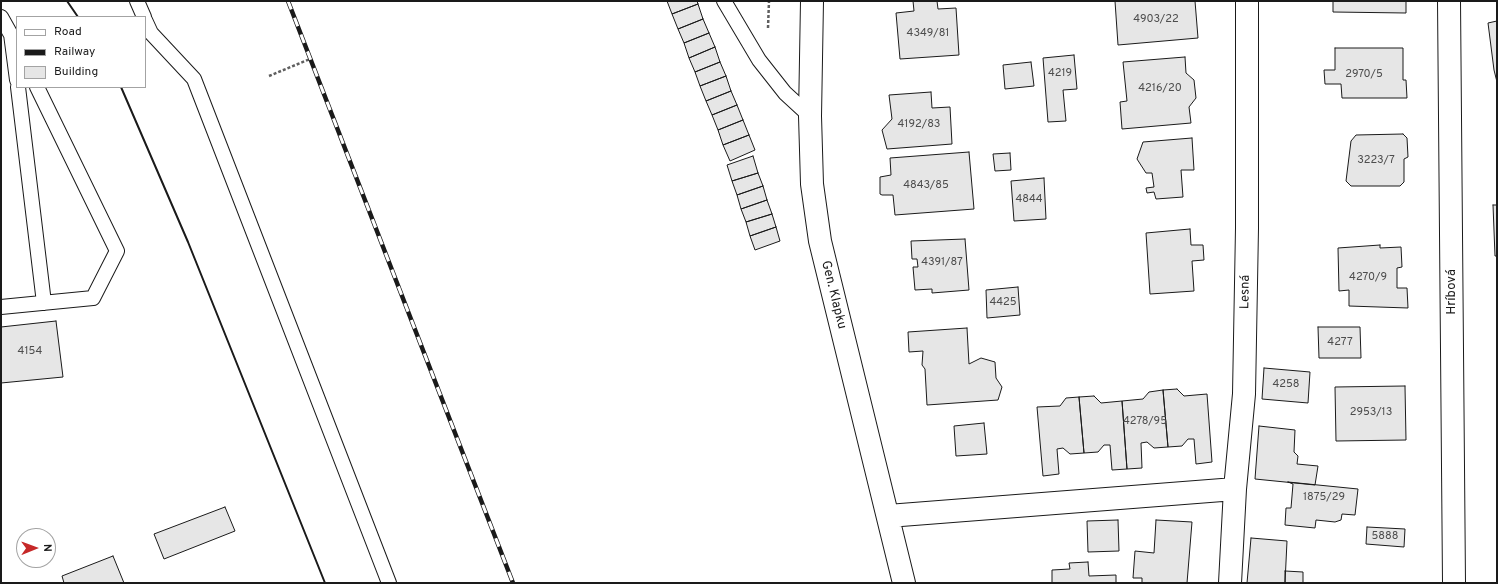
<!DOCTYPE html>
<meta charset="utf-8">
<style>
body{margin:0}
#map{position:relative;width:1498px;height:584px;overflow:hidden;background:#fff;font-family:Overpass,sans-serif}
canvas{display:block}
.frame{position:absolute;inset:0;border:2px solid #1a1a1a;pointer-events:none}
.legend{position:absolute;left:16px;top:16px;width:130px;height:72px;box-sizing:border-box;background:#fff;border:1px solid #a3a3a3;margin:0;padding:5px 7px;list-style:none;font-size:12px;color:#1a1a1a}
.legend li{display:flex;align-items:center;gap:8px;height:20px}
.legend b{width:20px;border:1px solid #a3a3a3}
.north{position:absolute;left:16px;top:528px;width:40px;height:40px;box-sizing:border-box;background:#fff;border:1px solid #a3a3a3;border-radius:50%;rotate:89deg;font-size:11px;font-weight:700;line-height:16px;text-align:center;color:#1a1a1a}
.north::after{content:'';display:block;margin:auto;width:14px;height:18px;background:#c62828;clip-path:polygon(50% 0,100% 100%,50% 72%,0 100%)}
</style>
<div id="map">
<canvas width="1498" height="584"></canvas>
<div class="frame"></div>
<ul class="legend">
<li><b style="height:5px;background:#fff"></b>Road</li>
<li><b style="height:5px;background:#1a1a1a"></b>Railway</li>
<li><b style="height:11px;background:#e6e6e6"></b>Building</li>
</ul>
<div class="north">N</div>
</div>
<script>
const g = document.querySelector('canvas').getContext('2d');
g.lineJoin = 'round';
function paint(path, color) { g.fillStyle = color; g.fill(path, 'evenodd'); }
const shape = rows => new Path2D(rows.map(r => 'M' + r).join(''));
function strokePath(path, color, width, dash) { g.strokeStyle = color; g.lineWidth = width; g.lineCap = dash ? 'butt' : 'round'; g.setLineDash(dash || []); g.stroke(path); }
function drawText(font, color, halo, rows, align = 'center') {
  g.font = font + ' Overpass,sans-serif'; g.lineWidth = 3; g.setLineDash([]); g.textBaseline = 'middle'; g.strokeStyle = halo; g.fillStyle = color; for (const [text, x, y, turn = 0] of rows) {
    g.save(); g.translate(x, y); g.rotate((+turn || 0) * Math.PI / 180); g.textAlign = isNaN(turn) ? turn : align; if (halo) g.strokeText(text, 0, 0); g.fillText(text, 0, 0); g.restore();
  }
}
const building = shape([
 [667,1,697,1,698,4,672,14,667,1],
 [913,1,937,1,938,9,956,8,959,55,900,59,896,13,914,11,913,1],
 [1115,1,1195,1,1198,38,1118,45,1115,1],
 [1333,1,1406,1,1406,13,1333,12,1333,1],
 [698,4,703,19,678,29,672,14,698,4],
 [703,19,709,33,684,43,678,29,703,19],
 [1497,21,1497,82,1494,70,1488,23,1497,21],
 [709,33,715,47,689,58,684,43,709,33],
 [715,47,720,62,695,72,689,58,715,47],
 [1335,48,1403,48,1403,80,1406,80,1407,98,1342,98,1341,84,1325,84,1324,70,1335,70,1335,48],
 [1074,55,1077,89,1063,90,1066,121,1048,122,1043,58,1074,55],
 [1185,57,1186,73,1194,80,1196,98,1189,107,1191,123,1122,129,1120,102,1127,101,1123,62,1185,57],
 [720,62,726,76,700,86,695,72,720,62],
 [1031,62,1034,86,1005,89,1003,65,1031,62],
 [726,76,731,91,706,101,700,86,726,76],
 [731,91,737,105,712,115,706,101,731,91],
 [931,92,932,108,950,107,952,144,887,149,882,130,892,119,889,95,931,92],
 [737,105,743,120,718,130,712,115,737,105],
 [743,120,749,135,723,145,718,130,743,120],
 [1403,134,1407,138,1408,157,1404,159,1404,182,1400,186,1351,186,1346,181,1351,141,1356,135,1403,134],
 [749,135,755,150,730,161,723,145,749,135],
 [1192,138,1194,170,1181,170,1183,197,1156,199,1154,192,1147,193,1146,188,1154,187,1152,173,1146,173,1137,159,1143,142,1192,138],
 [969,152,974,209,895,215,893,195,882,195,880,194,880,177,891,175,890,158,969,152],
 [1010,153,1011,170,995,171,993,154,1010,153],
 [753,156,758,173,732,181,727,165,753,156],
 [758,173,763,186,737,195,732,181,758,173],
 [1044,178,1046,219,1014,221,1011,181,1044,178],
 [763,186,767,200,741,209,737,195,763,186],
 [767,200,772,214,746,222,741,209,767,200],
 [1493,205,1497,205,1497,256,1495,256,1493,205],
 [772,214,776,227,750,236,746,222,772,214],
 [776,227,780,241,755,250,750,236,776,227],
 [1190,229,1191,245,1203,245,1204,260,1192,261,1194,291,1150,294,1146,233,1190,229],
 [965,239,969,290,932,293,932,289,915,290,913,267,918,267,917,259,912,259,911,241,965,239],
 [1380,245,1380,248,1401,247,1402,267,1397,268,1397,288,1407,288,1408,308,1349,306,1349,290,1339,291,1338,248,1380,245],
 [1018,287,1020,315,987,318,986,290,1018,287],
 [56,321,63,377,1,383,1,327,56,321],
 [1318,327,1360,327,1361,358,1319,358,1318,327],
 [967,328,969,364,981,358,995,362,996,378,1002,387,998,400,927,405,925,369,922,365,923,351,909,352,908,332,967,328],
 [1264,368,1310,372,1308,403,1262,399,1264,368],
 [1405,386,1406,440,1336,441,1335,387,1405,386],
 [1177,389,1184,396,1207,394,1212,462,1196,464,1194,439,1188,439,1182,446,1168,447,1163,390,1177,389],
 [1163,390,1168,447,1154,448,1147,442,1141,443,1142,468,1127,469,1122,401,1143,399,1149,392,1163,390],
 [1094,396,1101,403,1122,401,1127,469,1112,470,1110,445,1104,445,1098,452,1084,453,1079,397,1094,396],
 [1079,397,1084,453,1070,454,1063,448,1057,449,1059,474,1043,476,1037,407,1060,406,1066,398,1079,397],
 [984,423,987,454,956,456,954,426,984,423],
 [1259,426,1295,430,1294,452,1298,456,1297,464,1318,466,1315,485,1255,479,1259,426],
 [1288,482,1358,489,1355,515,1342,514,1341,520,1335,522,1316,520,1315,528,1285,525,1286,508,1291,508,1293,484,1288,482],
 [225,507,235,531,164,559,154,534,225,507],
 [1118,520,1119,551,1088,552,1087,521,1118,520],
 [1156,520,1192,522,1187,583,1142,583,1142,578,1133,578,1135,551,1154,553,1156,520],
 [1367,527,1405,529,1404,547,1366,544,1367,527],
 [1251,538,1287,541,1285,583,1247,583,1251,538],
 [113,556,124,583,64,583,62,576,113,556],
 [1088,562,1089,576,1116,575,1116,583,1052,583,1052,570,1070,569,1069,563,1088,562],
 [1285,571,1303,572,1303,583,1285,583,1285,571]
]);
paint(building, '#e6e6e6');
strokePath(building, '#1a1a1a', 1);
const lane = shape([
 [137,1,144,17],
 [724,1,759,60,785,93,810,116],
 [1,17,15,42],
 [145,20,151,33,194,79,389,583],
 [11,34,17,80],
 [18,87,44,303],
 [1,307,93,298,117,251,37,87]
]);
const street = shape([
 [812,1,810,116,812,184,820,241,904,583],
 [1449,1,1454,583],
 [888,516,1235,489],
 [1230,583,1235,489,1244,394,1247,228,1247,1]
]);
strokePath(lane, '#1a1a1a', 16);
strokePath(street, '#1a1a1a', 24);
strokePath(shape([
 [768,28,769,1],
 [269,76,310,59]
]), '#5f5f5f', 2.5, [3, 2]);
strokePath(lane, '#fff', 14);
strokePath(street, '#fff', 22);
const rail = shape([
 [288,1,513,583]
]);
strokePath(rail, '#1a1a1a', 4.5);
strokePath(rail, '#fff', 3, [9]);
strokePath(shape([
 [67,1,78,17],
 [121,87,188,242,325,583]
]), '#1a1a1a', 2);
drawText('11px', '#4d4d4d', null, [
 ["4903/22",1156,20],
 ["4349/81",928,34],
 ["4219",1060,74],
 ["2970/5",1364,75],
 ["4216/20",1160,89],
 ["4192/83",919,125],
 ["3223/7",1376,161],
 ["4843/85",926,186],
 ["4844",1029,200],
 ["4391/87",942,263],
 ["4270/9",1368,278],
 ["4425",1003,303],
 ["4277",1340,343],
 ["4154",30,352],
 ["4258",1286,385],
 ["2953/13",1371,413],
 ["4278/95",1145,422],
 ["1875/29",1324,498],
 ["5888",1385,537]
]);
drawText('13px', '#1a1a1a', '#fff', [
 ["Lesná",1246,292,-89],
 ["Hríbová",1452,292,-90],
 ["Gen. Klapku",833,295,76]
]);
</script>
